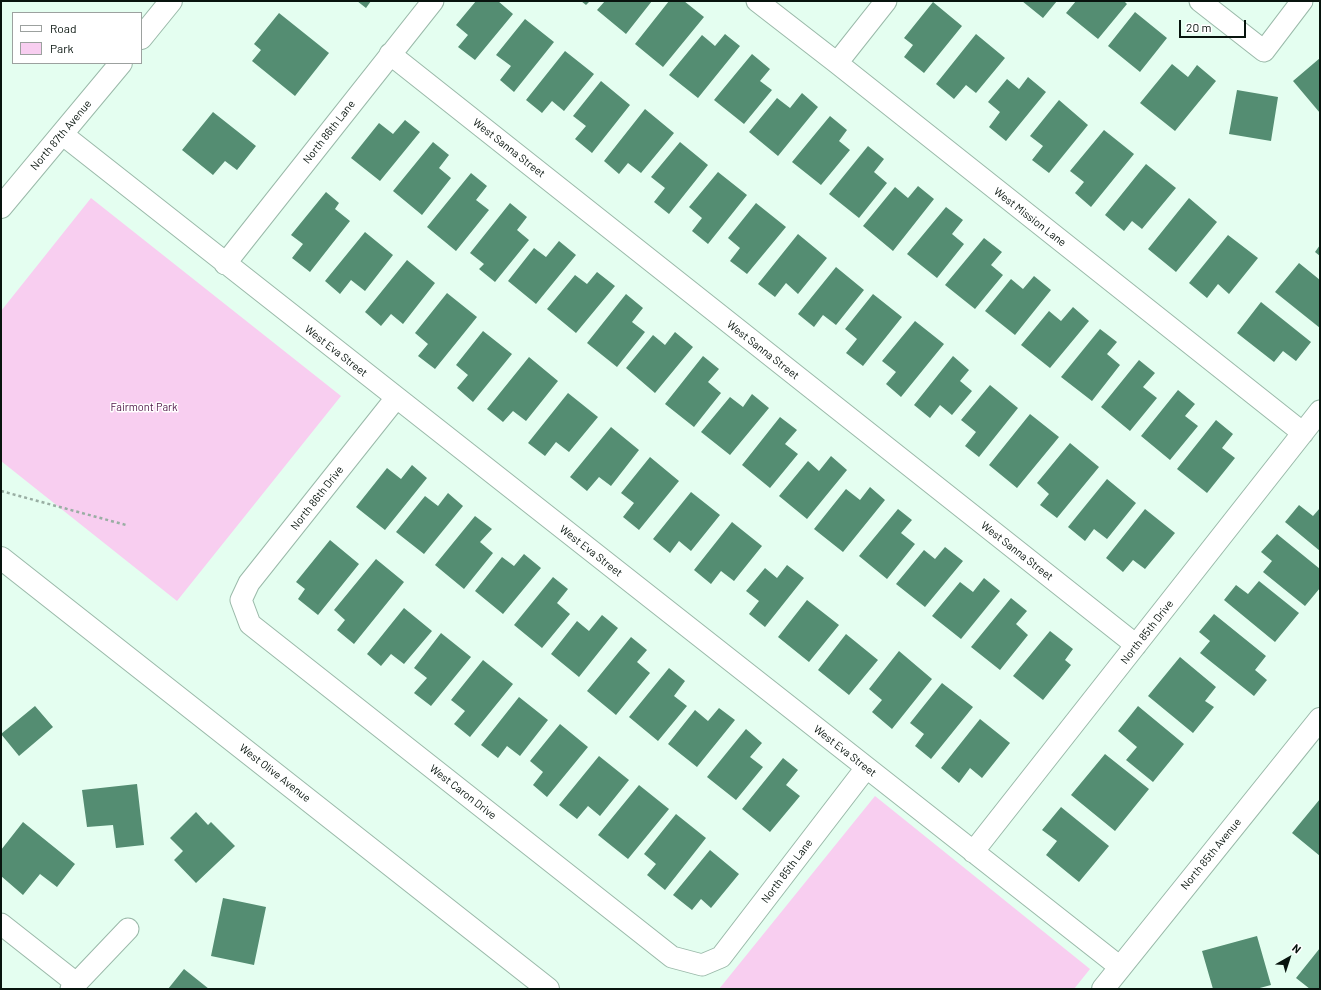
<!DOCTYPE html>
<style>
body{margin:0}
#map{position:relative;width:1321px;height:990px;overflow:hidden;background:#e4fef0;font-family:Barlow,sans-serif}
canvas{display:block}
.frame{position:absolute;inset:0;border:2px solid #08140e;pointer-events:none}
.legend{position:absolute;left:12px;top:12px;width:130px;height:52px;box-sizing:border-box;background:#fff;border:1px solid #9ca19f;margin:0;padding:5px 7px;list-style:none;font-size:12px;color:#08140e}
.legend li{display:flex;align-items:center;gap:8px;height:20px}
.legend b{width:20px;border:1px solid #9ca19f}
.north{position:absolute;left:1269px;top:938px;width:40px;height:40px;-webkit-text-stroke:3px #fff;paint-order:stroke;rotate:39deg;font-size:11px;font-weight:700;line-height:16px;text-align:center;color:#08140e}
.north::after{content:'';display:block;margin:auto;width:14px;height:18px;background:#08140e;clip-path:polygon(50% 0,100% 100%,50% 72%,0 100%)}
.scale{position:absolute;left:1179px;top:20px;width:67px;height:18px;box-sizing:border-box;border:2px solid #08140e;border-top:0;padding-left:5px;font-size:12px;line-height:14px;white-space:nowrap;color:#08140e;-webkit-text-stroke:3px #fff;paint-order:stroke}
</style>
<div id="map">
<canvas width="1321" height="990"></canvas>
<div class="frame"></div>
<ul class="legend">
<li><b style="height:5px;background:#fff"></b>Road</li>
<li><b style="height:11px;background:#f8cef0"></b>Park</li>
</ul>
<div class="north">N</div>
<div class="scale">20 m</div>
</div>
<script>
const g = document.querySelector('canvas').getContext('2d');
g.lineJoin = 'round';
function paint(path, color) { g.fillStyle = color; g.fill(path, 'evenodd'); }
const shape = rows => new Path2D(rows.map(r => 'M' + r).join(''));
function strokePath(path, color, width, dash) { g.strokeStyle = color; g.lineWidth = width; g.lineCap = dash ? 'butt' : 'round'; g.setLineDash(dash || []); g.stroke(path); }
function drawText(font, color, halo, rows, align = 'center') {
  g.font = font + ' Barlow,sans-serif'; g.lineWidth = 3; g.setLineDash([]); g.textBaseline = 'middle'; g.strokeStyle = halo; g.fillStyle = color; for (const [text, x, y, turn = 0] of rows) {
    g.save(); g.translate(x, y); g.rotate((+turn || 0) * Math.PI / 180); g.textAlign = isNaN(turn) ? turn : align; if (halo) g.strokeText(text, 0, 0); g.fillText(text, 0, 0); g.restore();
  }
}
paint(shape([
 [91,198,341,396,177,601,1,461,1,311],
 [875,796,1090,969,1074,989,719,989]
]), '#f8cef0');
paint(shape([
 [357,1,371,1,366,8],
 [476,1,498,1,513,14,475,60,458,47,468,35,456,25],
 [581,1,590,1,586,5],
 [605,1,652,1,626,34,597,10],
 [669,1,684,1,704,17,663,67,635,44],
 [1022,1,1057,1,1043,18],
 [1076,1,1124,1,1127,4,1098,39,1066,13],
 [933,2,962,26,924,73,904,57,913,45,904,38],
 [1135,12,1167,38,1140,72,1108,46],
 [279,13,329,53,295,96,252,61,261,50,254,44],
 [525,19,554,42,514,92,500,80,511,66,496,55],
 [725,34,740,46,698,98,669,75,702,35,715,46],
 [976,34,1005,58,976,93,966,85,954,99,936,84],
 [565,51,594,74,564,111,552,101,542,113,526,100],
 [752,54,770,69,760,81,772,90,744,124,714,100],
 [1320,58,1320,113,1293,81],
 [1172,64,1188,77,1197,65,1216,81,1175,131,1140,103],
 [1028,77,1046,92,1006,141,989,127,1000,112,988,102,1007,79,1019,89],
 [601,81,630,105,592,153,575,139,586,126,573,116],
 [1237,90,1278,97,1271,141,1229,134],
 [802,93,818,107,778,156,749,132,777,98,790,108],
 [1059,100,1088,125,1049,173,1032,160,1043,146,1030,136],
 [645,109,674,133,641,173,628,163,619,174,604,161],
 [213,112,256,146,237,170,225,161,213,175,182,150],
 [830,116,847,130,839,141,850,150,821,185,792,162],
 [405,120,420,132,380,181,351,158,379,123,393,134],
 [1104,130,1134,154,1091,207,1075,193,1084,182,1070,171],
 [433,142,449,155,439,168,451,178,422,215,393,191],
 [680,142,708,165,669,214,654,202,665,188,651,177],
 [868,146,884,159,874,172,887,183,859,218,829,194],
 [1146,164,1176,188,1142,229,1132,221,1124,231,1105,215],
 [718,172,747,195,708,244,692,231,702,218,689,207],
 [471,173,487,186,476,200,489,210,456,251,427,227],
 [918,186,934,199,893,251,863,226,895,187,908,198],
 [326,192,339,203,335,209,350,221,310,272,292,258,303,244,291,235],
 [1189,198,1217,222,1176,272,1148,249],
 [510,203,527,217,517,230,529,240,495,282,479,269,484,264,470,253],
 [756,203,786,227,747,274,730,261,740,248,728,238],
 [946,207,963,220,952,234,964,244,937,278,907,254],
 [365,232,393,255,365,291,351,280,340,294,325,281],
 [798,234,827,258,798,294,786,283,775,297,758,284],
 [1228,235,1258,258,1229,294,1218,284,1207,298,1189,283],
 [984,238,1002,252,991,265,1003,275,975,309,945,285],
 [559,241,576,255,536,304,508,281,534,248,546,257],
 [1320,245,1320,256,1315,252],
 [407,260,435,283,403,324,391,314,381,326,365,312],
 [1299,263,1320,280,1320,328,1275,292],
 [836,267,864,290,836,325,823,315,814,327,798,314],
 [597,272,615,286,576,333,547,309,575,275,587,284],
 [1034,276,1051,290,1015,335,985,311,1011,279,1023,289],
 [447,293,477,317,435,369,418,356,428,344,415,333],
 [626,294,643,308,632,322,645,332,617,367,587,343],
 [873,294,902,317,863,366,846,353,857,339,845,329],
 [1261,302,1311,342,1296,361,1283,351,1274,362,1237,333],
 [1073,307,1089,321,1050,368,1021,345,1049,311,1061,321],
 [915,321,944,344,901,397,886,384,896,372,882,361],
 [1100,329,1117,342,1107,354,1120,365,1092,401,1061,377],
 [483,331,512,354,473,402,457,388,468,375,456,365],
 [675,332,693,347,655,393,626,368,653,335,665,345],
 [703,356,719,369,708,382,721,393,694,427,665,404],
 [953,356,969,370,960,381,972,391,952,415,940,405,930,418,914,405],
 [529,357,558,381,526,421,513,411,503,422,487,409],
 [1139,360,1155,373,1143,387,1157,398,1130,431,1101,407],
 [990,385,1018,408,979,457,965,446,976,432,961,420],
 [1178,390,1195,404,1185,416,1198,426,1170,460,1141,436],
 [568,393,598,417,569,452,556,442,545,456,528,443],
 [752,394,769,408,730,455,701,432,730,397,743,407],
 [1030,414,1059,437,1017,488,989,465],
 [780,417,797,430,785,444,798,454,770,488,742,465],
 [1216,420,1233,434,1222,448,1235,458,1207,493,1177,469],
 [611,427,639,450,611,486,599,477,587,491,570,477],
 [1070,443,1099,467,1057,518,1040,505,1049,494,1037,483],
 [831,456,847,470,807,519,779,496,808,461,819,471],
 [650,457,679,481,639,530,623,517,634,503,621,493],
 [412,465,427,478,385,530,356,507,387,468,401,479],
 [1107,479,1136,503,1107,539,1094,529,1085,541,1068,527],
 [870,487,885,500,843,552,814,529,846,489,860,500],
 [691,492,720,515,691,551,679,541,670,553,653,539],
 [448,493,463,506,424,554,396,532,425,496,438,506],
 [1299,505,1313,516,1320,508,1320,551,1285,522],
 [898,509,912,520,901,533,915,544,887,579,859,556],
 [1145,509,1175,533,1145,569,1133,560,1123,572,1106,558],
 [475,516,492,529,480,542,493,553,464,589,435,565],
 [732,522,762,546,734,581,721,571,711,584,694,570],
 [1277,534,1320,569,1320,588,1305,606,1263,572,1272,561,1261,552],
 [330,540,359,564,318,615,298,599,305,589,296,582],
 [945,547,963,561,925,607,896,584,924,550,935,559],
 [524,554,541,568,503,614,475,591,502,557,514,566],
 [376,559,404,582,354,644,337,630,345,620,334,610],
 [787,565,804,578,765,627,749,614,759,601,746,591,765,568,777,578],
 [553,577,568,589,557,603,570,614,542,648,514,625],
 [984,578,1000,591,961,639,932,616,960,582,973,592],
 [1259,581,1299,613,1275,642,1224,600,1236,585,1248,594],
 [1011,598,1027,611,1016,624,1028,635,1000,670,971,647],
 [807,600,839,625,809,662,778,637],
 [404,608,432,631,404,664,391,654,381,666,367,654],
 [1214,614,1266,656,1255,670,1267,680,1254,696,1200,653,1210,641,1199,632],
 [602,615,618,628,579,677,551,654,577,621,589,631],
 [1050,631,1073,649,1065,660,1071,665,1043,700,1013,676],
 [441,633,471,657,431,706,414,693,427,678,414,668],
 [846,634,878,660,849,695,818,670],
 [631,637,647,650,637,662,650,673,616,715,587,691],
 [899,651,932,679,892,729,872,712,882,700,869,689],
 [1180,657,1216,687,1205,701,1214,707,1193,733,1148,696],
 [483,660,513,684,470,737,454,724,465,711,451,700],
 [669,668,685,681,674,696,687,706,658,741,629,717],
 [942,683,973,707,931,759,915,746,924,734,910,723],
 [519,697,548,720,520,756,507,746,498,758,481,745],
 [35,706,53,727,19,756,1,734],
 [1138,706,1184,744,1153,782,1126,760,1137,747,1118,731],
 [719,708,735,720,697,767,668,744,695,710,708,721],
 [980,719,1010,743,982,778,970,768,959,783,941,768],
 [560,724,588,747,547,797,533,785,543,772,530,761],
 [746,729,762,743,750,757,763,767,736,800,707,777],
 [1105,754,1149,789,1115,831,1071,795],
 [599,756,629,780,600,816,588,806,577,819,559,805],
 [783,758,798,770,786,785,800,796,770,832,742,809],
 [137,784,144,845,116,848,113,825,87,827,82,790],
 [639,785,669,809,628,859,598,835],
 [1320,799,1320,856,1292,833],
 [1061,807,1109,846,1079,882,1046,855,1057,841,1042,830],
 [196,812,208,825,211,822,235,846,196,883,174,860,183,851,170,838],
 [676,814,706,838,665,890,647,875,656,864,644,854],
 [23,822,75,864,57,887,40,874,23,895,1,876,1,850],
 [710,850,739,874,711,908,701,899,692,910,673,895],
 [223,898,266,907,254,965,211,956],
 [1257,936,1271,985,1256,989,1213,989,1202,951],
 [1320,948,1320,989,1310,989,1296,978],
 [184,969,209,989,168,989]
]), '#548d72');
const street = shape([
 [757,1,837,63,1303,433],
 [1200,1,1264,51,1302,1],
 [390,54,1136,645],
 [837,63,886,1],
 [62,134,1120,967],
 [225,264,433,1],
 [396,398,249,583,241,600,250,624,672,957,702,965,721,957,866,768],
 [973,852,1320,411],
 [1,924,76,983],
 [71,989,128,929]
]);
const secondary = shape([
 [141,38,171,1],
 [1,207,121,63],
 [1,558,548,989],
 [1103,989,1320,719]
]);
strokePath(street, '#9ab9a9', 23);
strokePath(secondary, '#9ab9a9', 24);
strokePath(shape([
 [1,491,126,525]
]), '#99aea3', 2.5, [3, 3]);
strokePath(street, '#fff', 21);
strokePath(secondary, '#fff', 22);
drawText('11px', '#08140e', '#fff', [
 ["North 86th Lane",329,132,-52],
 ["North 87th Avenue",61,135,-50],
 ["West Sanna Street",509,148,38],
 ["West Mission Lane",1030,217,38],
 ["West Sanna Street",763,350,38],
 ["West Eva Street",336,351,38],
 ["North 86th Drive",317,498,-52],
 ["West Eva Street",591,551,38],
 ["West Sanna Street",1017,551,38],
 ["North 85th Drive",1147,632,-52],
 ["West Eva Street",845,751,38],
 ["West Olive Avenue",275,773,38],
 ["West Caron Drive",463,792,38],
 ["North 85th Avenue",1211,854,-51],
 ["North 85th Lane",787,871,-53]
]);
drawText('11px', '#4e1747', '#fff', [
 ["Fairmont Park",144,407]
]);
</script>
